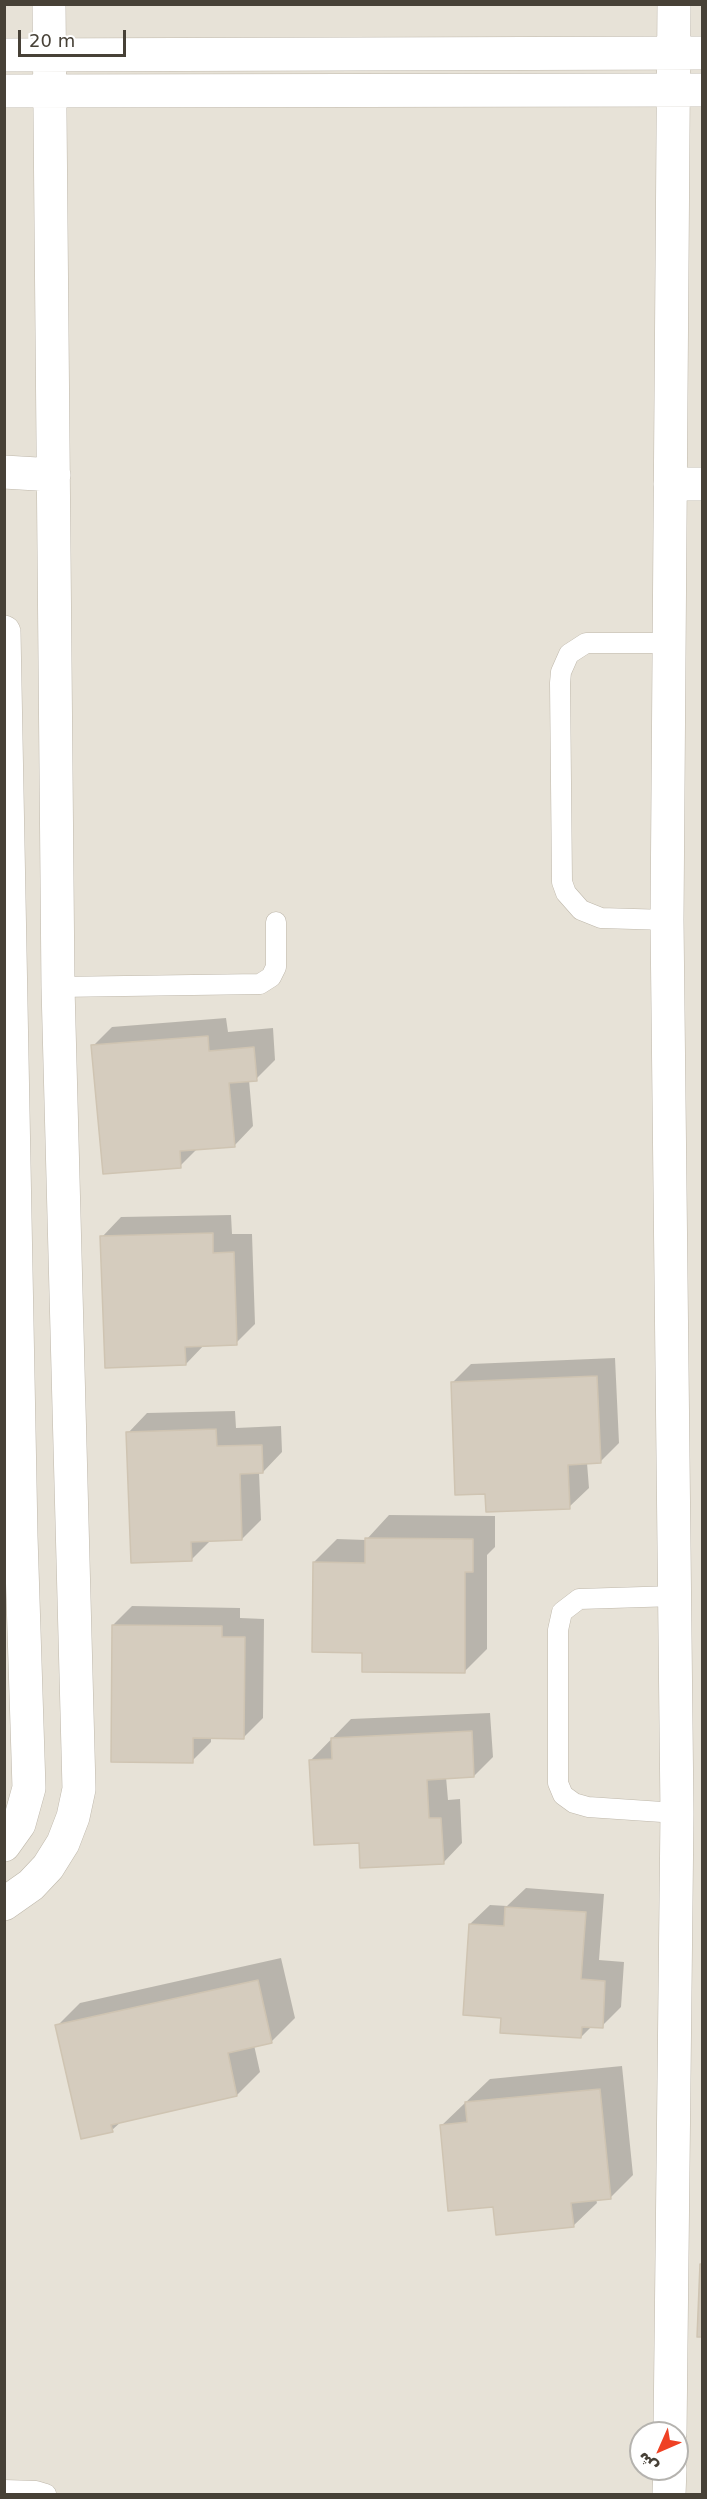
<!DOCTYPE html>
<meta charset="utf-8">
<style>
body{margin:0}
#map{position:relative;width:707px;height:2499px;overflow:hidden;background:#f3f0e9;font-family:"DejaVu Sans",Vazirmatn,sans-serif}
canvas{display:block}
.frame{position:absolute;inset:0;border:6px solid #474137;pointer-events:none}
.north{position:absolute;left:629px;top:2421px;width:60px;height:60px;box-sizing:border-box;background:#fff;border:2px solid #b5b3af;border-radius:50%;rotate:225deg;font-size:16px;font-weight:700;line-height:24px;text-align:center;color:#474137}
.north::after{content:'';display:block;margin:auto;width:21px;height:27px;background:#ef4124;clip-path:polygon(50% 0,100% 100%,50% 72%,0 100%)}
.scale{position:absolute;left:18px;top:30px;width:108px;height:27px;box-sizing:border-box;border:3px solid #474137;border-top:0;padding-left:8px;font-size:18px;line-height:21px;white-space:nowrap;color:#474137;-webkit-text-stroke:4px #fff;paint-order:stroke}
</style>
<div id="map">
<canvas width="707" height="2499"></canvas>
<div class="frame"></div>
<div class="north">ش</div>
<div class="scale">20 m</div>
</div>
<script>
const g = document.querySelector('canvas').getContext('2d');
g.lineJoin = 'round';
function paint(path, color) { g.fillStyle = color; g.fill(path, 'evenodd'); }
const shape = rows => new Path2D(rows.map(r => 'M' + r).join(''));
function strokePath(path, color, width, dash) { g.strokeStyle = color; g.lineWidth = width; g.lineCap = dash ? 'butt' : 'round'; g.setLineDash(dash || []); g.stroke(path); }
paint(shape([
 [5,5,702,5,702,2494,5,2494],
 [641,2433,677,2433,677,2469,641,2469]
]), '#e7e2d7');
paint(shape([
 [226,1018,228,1032,273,1028,275,1060,256,1079,249,1080,253,1126,234,1146,198,1148,180,1166,93,1046,112,1027],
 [231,1215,232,1234,252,1234,255,1324,236,1343,205,1344,186,1364,102,1237,121,1217],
 [615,1358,619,1443,600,1462,587,1463,589,1488,569,1507,487,1492,452,1383,471,1364],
 [235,1411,236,1428,281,1426,282,1452,263,1472,259,1472,261,1520,242,1539,211,1540,191,1560,128,1433,147,1413],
 [389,1515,495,1516,495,1547,487,1555,487,1649,464,1672,363,1651,314,1562,337,1539,366,1540],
 [132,1606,240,1608,240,1618,264,1619,263,1718,244,1737,211,1737,211,1742,192,1761,113,1625],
 [490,1713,493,1757,474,1776,446,1777,448,1800,460,1799,462,1843,443,1863,360,1842,311,1760,351,1719],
 [526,1888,604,1894,599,1960,624,1962,621,2007,602,2026,592,2026,581,2037,502,2016,470,1924,490,1905,507,1906],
 [281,1958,295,2018,272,2041,254,2045,260,2072,237,2095,122,2121,112,2130,57,2026,80,2003],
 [622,2066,633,2175,610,2198,596,2199,597,2203,573,2226,494,2205,441,2126,490,2079],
 [702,2264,702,2336,699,2336]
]), '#0003');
const building = shape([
 [208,1036,209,1051,254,1047,257,1081,229,1083,235,1147,180,1151,181,1168,103,1174,91,1045,208,1036],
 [213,1233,213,1253,234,1252,237,1345,185,1347,186,1365,105,1368,100,1236,213,1233],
 [597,1376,601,1463,568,1465,570,1509,486,1512,485,1494,455,1495,451,1382,597,1376],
 [216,1429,217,1446,262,1445,263,1473,240,1474,242,1540,191,1542,192,1561,131,1563,126,1432,216,1429],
 [365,1538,473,1539,473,1572,465,1572,465,1673,362,1672,362,1653,312,1652,313,1562,365,1563,365,1538],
 [112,1625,222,1626,222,1637,245,1637,244,1739,193,1738,193,1763,111,1762,112,1625],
 [472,1731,474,1777,427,1780,429,1818,441,1818,444,1864,360,1868,359,1843,314,1845,309,1760,332,1759,331,1738,472,1731],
 [505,1907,586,1912,581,1979,605,1981,603,2028,582,2027,581,2038,500,2033,501,2018,463,2015,469,1924,504,1926,505,1907],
 [258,1980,272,2043,228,2053,237,2096,111,2125,113,2132,81,2139,55,2025,258,1980],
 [600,2089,611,2199,571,2203,574,2227,496,2235,493,2207,448,2211,440,2125,467,2122,465,2102,600,2089],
 [700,2264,702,2264,702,2337,697,2337,700,2264]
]);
paint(building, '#d5ccbe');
strokePath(building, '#cfc4b2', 1.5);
const service = shape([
 [667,920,601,918,581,910,566,893,562,882,560,683,561,672,569,654,586,643,669,643],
 [58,987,260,984,271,977,276,967,276,922],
 [676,1596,579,1599,562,1612,558,1630,558,1783,563,1795,574,1803,588,1807,677,1813],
 [4,2490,36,2491,46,2494]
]);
const minor = shape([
 [4,55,702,53],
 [4,91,702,90],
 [4,472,54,475],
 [670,484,702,484],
 [4,632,21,1536,29,1788,19,1824,4,1845],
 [4,1904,31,1885,48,1867,63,1843,73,1817,79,1789,58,987,49,4],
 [670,2433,677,1813,667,920,674,4],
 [669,2494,670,2469]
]);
strokePath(service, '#bfb8ab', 21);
strokePath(minor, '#bfb8ab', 34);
strokePath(service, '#fff', 20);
strokePath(minor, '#fff', 33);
</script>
